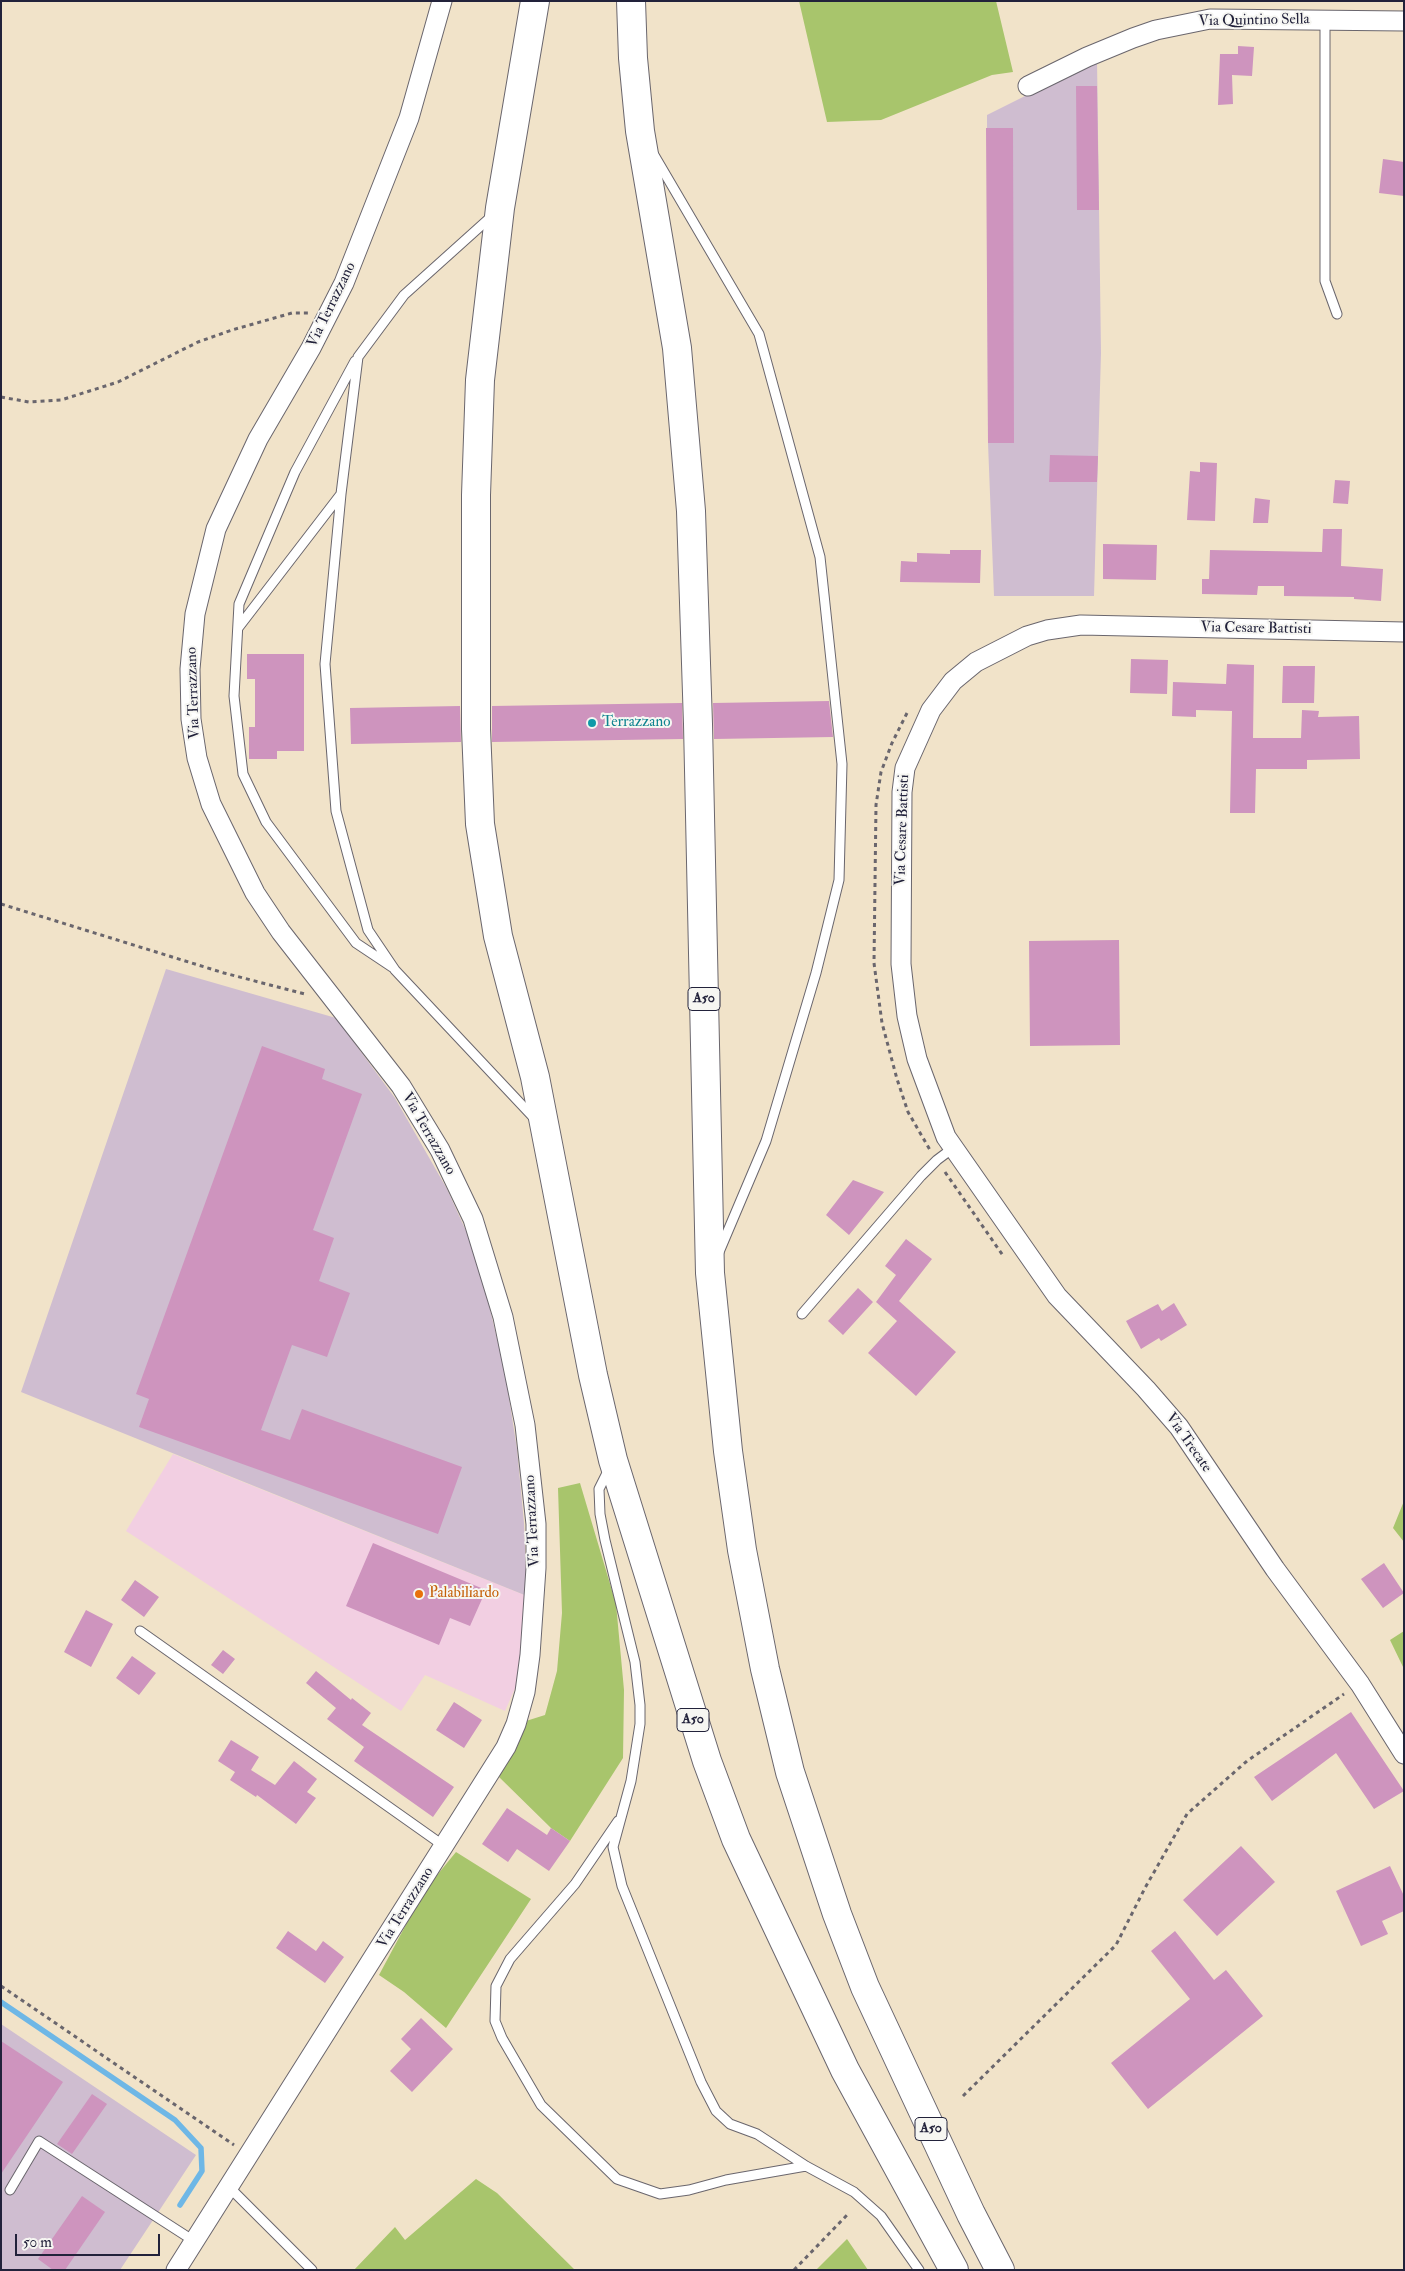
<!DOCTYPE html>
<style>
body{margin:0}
#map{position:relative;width:1405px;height:2271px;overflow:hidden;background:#f1e3c9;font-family:"IM FELL Double Pica",serif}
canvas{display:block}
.frame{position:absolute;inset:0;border:2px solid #22223b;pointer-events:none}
.scale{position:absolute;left:15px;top:2234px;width:145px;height:22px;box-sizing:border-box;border:2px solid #22223b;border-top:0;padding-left:6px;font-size:15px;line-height:18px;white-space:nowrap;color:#22223b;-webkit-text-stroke:4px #f6f6f2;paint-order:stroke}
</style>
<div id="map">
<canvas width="1405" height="2271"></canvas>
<div class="frame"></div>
<div class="scale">50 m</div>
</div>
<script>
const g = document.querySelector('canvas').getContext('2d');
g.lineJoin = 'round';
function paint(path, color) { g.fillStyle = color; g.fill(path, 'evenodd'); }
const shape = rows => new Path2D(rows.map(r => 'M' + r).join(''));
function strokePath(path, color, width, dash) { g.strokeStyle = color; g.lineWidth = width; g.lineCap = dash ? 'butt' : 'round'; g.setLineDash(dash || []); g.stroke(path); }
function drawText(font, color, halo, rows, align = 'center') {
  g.font = font + ' "IM FELL Double Pica",serif'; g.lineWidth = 4; g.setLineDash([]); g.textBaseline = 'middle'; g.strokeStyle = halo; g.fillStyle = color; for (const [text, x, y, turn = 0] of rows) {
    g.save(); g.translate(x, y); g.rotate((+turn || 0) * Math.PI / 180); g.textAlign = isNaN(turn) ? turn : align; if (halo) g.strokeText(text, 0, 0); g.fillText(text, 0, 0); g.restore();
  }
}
paint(shape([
 [173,1454,527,1596,525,1638,517,1684,505,1711,425,1675,401,1711,126,1531]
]), '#f2cfe2');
paint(shape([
 [1097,60,1101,353,1094,596,994,596,988,443,987,115],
 [166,969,336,1018,395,1098,447,1189,477,1255,505,1372,517,1449,524,1523,527,1596,21,1392],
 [1,2024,196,2155,120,2270,1,2270]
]), '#cfbdd0');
paint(shape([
 [799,1,996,1,1013,72,992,75,881,120,827,122],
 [580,1483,616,1604,624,1690,623,1758,570,1841,551,1828,499,1777,521,1736,526,1721,545,1715,557,1671,562,1613,558,1488],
 [1404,1501,1404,1542,1393,1528],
 [1404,1631,1404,1669,1390,1640],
 [456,1852,531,1899,446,2028,404,1992,379,1975,424,1891],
 [476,2179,497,2193,575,2270,354,2270,395,2227,405,2240],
 [847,2239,868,2270,816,2270]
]), '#a8c56c');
strokePath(shape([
 [1,2002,175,2120,201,2148,202,2171,180,2205]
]), '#6eb7e6', 5.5);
paint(shape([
 [1238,46,1254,47,1252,76,1232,75,1233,104,1218,105,1220,54,1238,54],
 [1076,86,1097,86,1099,210,1077,210],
 [986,128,1013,128,1014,443,988,443],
 [1383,159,1404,162,1404,196,1379,193],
 [1050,455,1098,456,1097,482,1049,482],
 [1200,462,1217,463,1215,521,1187,520,1190,471,1200,472],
 [1335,480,1350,481,1348,504,1333,503],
 [1255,498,1270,500,1268,523,1253,523],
 [1323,529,1342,529,1341,566,1383,569,1381,601,1354,599,1354,597,1284,596,1284,586,1258,586,1257,595,1202,594,1202,579,1209,579,1210,550,1322,552],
 [1103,544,1157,545,1156,580,1103,579],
 [950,550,981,550,980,583,900,582,901,561,917,562,917,553,950,554],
 [247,654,304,654,304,751,277,751,277,759,249,759,249,727,255,727,255,679,247,679],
 [1131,659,1168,660,1167,694,1130,693],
 [1227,664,1254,665,1253,738,1301,738,1302,710,1319,711,1318,717,1359,716,1360,759,1307,760,1307,769,1256,769,1255,813,1230,813,1232,711,1196,710,1196,717,1172,716,1173,682,1226,684],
 [1283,666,1315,666,1314,703,1282,703],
 [829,701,833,737,714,739,713,703],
 [682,703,683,739,492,742,492,706],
 [460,706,461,742,351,744,350,708],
 [1119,940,1120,1045,1030,1046,1029,941],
 [262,1046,325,1069,322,1079,362,1094,313,1230,334,1238,319,1281,350,1293,327,1357,292,1345,261,1430,290,1440,302,1409,462,1467,438,1534,139,1427,149,1399,136,1394],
 [853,1180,884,1192,849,1235,826,1215],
 [906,1239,932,1259,899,1301,956,1352,916,1396,868,1353,897,1321,876,1302,896,1275,885,1266],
 [858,1288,873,1302,843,1335,828,1321],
 [1174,1303,1187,1325,1161,1341,1159,1338,1141,1349,1126,1321,1158,1304,1162,1311],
 [373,1543,486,1590,470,1626,450,1618,439,1645,346,1606],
 [1384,1563,1404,1593,1383,1608,1361,1579],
 [135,1580,159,1597,144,1617,121,1600],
 [86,1610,113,1624,91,1667,64,1652],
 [223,1650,235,1659,223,1674,211,1665],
 [132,1656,156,1673,139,1695,116,1678],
 [316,1671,351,1700,352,1698,371,1713,362,1725,454,1787,433,1817,354,1761,364,1747,327,1719,336,1708,306,1683],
 [454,1702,482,1720,464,1748,436,1730],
 [1351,1712,1404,1791,1374,1809,1336,1753,1272,1801,1254,1777],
 [231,1740,259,1757,251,1770,275,1785,294,1761,317,1779,307,1792,316,1798,296,1824,257,1795,256,1797,230,1780,235,1772,218,1761],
 [507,1808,547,1835,551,1828,570,1841,549,1871,517,1849,508,1862,482,1844],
 [1241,1846,1275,1882,1217,1936,1183,1900],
 [1390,1866,1404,1896,1404,1911,1382,1921,1388,1934,1361,1946,1336,1891],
 [288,1931,316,1951,323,1941,344,1957,325,1983,276,1948],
 [1175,1931,1214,1980,1226,1970,1263,2016,1148,2109,1111,2063,1190,1999,1151,1951],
 [421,2018,453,2049,412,2092,390,2071,411,2049,401,2039],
 [1,2041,63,2082,1,2174],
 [92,2094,107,2104,72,2154,57,2144],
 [82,2196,105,2212,65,2270,53,2270,38,2259]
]), '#ce94be');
const service = shape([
 [1325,19,1325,281,1337,314],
 [654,155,759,334,820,557,842,764,839,880,816,973,766,1141,719,1252],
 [493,215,404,295,358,357,341,494,325,664,336,811,368,930,395,970,535,1119],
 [355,361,295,472,239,604,234,696,243,774,266,822,356,943,392,967],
 [238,628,341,494],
 [802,1314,921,1176,937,1160,953,1148],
 [609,1469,599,1489,600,1514,605,1540,635,1662,640,1705,640,1724,631,1781,613,1847,622,1886,701,2082,716,2111,730,2124,757,2134,806,2166,854,2192,881,2216,919,2270],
 [140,1631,444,1846],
 [618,1821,575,1884,510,1959,496,1986,495,2021,502,2038,541,2105,617,2179,660,2194,689,2190,726,2180,806,2166],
 [228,2186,312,2270],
 [10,2190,39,2141,194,2241]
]);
const minor = shape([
 [1028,86,1087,57,1133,38,1156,30,1210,19,1404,21],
 [1404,632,1081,625,1047,630,1027,636,976,662,953,681,931,710,905,768,902,792,901,964,907,1016,917,1059,946,1137,1057,1296,1146,1389,1179,1427,1275,1569,1360,1684,1404,1754],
 [176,2270,506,1747,516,1724,525,1692,530,1655,536,1568,536,1524,525,1425,503,1317,473,1219,440,1150,401,1086,281,932,255,893,211,804,197,758,191,719,190,669,195,614,216,529,258,439,311,348,344,283,409,118,442,1]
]);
const motorway = shape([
 [535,1,500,208,480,380,476,495,476,729,480,824,498,936,535,1077,593,1375,613,1460,707,1761,736,1839,845,2070,954,2270],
 [631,1,633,58,640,131,677,348,691,511,698,724,710,1273,728,1451,742,1550,765,1669,790,1772,837,1914,865,1987,971,2214,1000,2270]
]);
strokePath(service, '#6a666d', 11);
strokePath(minor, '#6a666d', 21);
strokePath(motorway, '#6a666d', 30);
strokePath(shape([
 [1,397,29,402,61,400,118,382,198,342,232,330,292,313,309,313],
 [907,713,892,743,881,772,876,805,874,963,882,1023,897,1079,908,1112,930,1150],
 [1,904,224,973,305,994],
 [945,1172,1004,1257],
 [1,1986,234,2145],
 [963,2096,1116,1945,1145,1888,1187,1814,1247,1761,1344,1694],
 [794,2270,848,2214]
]), '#6a666d', 3, [4, 4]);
strokePath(service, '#fff', 9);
strokePath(minor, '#fff', 19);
strokePath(motorway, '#fff', 28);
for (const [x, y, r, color] of [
 [592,723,5,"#0f9aa8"],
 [419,1594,5,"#e8710a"]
]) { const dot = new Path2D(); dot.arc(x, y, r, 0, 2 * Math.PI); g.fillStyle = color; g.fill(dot); strokePath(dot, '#f6f6f2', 2); }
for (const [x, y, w] of [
 [704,999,32],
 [693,1720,32],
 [931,2129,32]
]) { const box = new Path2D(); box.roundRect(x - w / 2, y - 11.5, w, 23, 4); g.fillStyle = '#f6f6f2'; g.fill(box); strokePath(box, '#22223b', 1); }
drawText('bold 14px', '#22223b', null, [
 ["A50",704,999],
 ["A50",693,1720],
 ["A50",931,2129]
]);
drawText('15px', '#22223b', '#f6f6f2', [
 ["Via Quintino Sella",1254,21,-1],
 ["Via Terrazzano",332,305,-64],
 ["Via Cesare Battisti",1256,629,1],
 ["Via Terrazzano",194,693,-92],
 ["Via Cesare Battisti",903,830,-88],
 ["Via Terrazzano",428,1134,60],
 ["Via Trecate",1188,1443,55],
 ["Via Terrazzano",533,1521,-93],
 ["Via Terrazzano",406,1908,-58]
]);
drawText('15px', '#0d838f', '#f6f6f2', [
 ["Terrazzano",602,723]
], 'left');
drawText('15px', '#c56008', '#f6f6f2', [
 ["Palabiliardo",429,1594]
], 'left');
</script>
